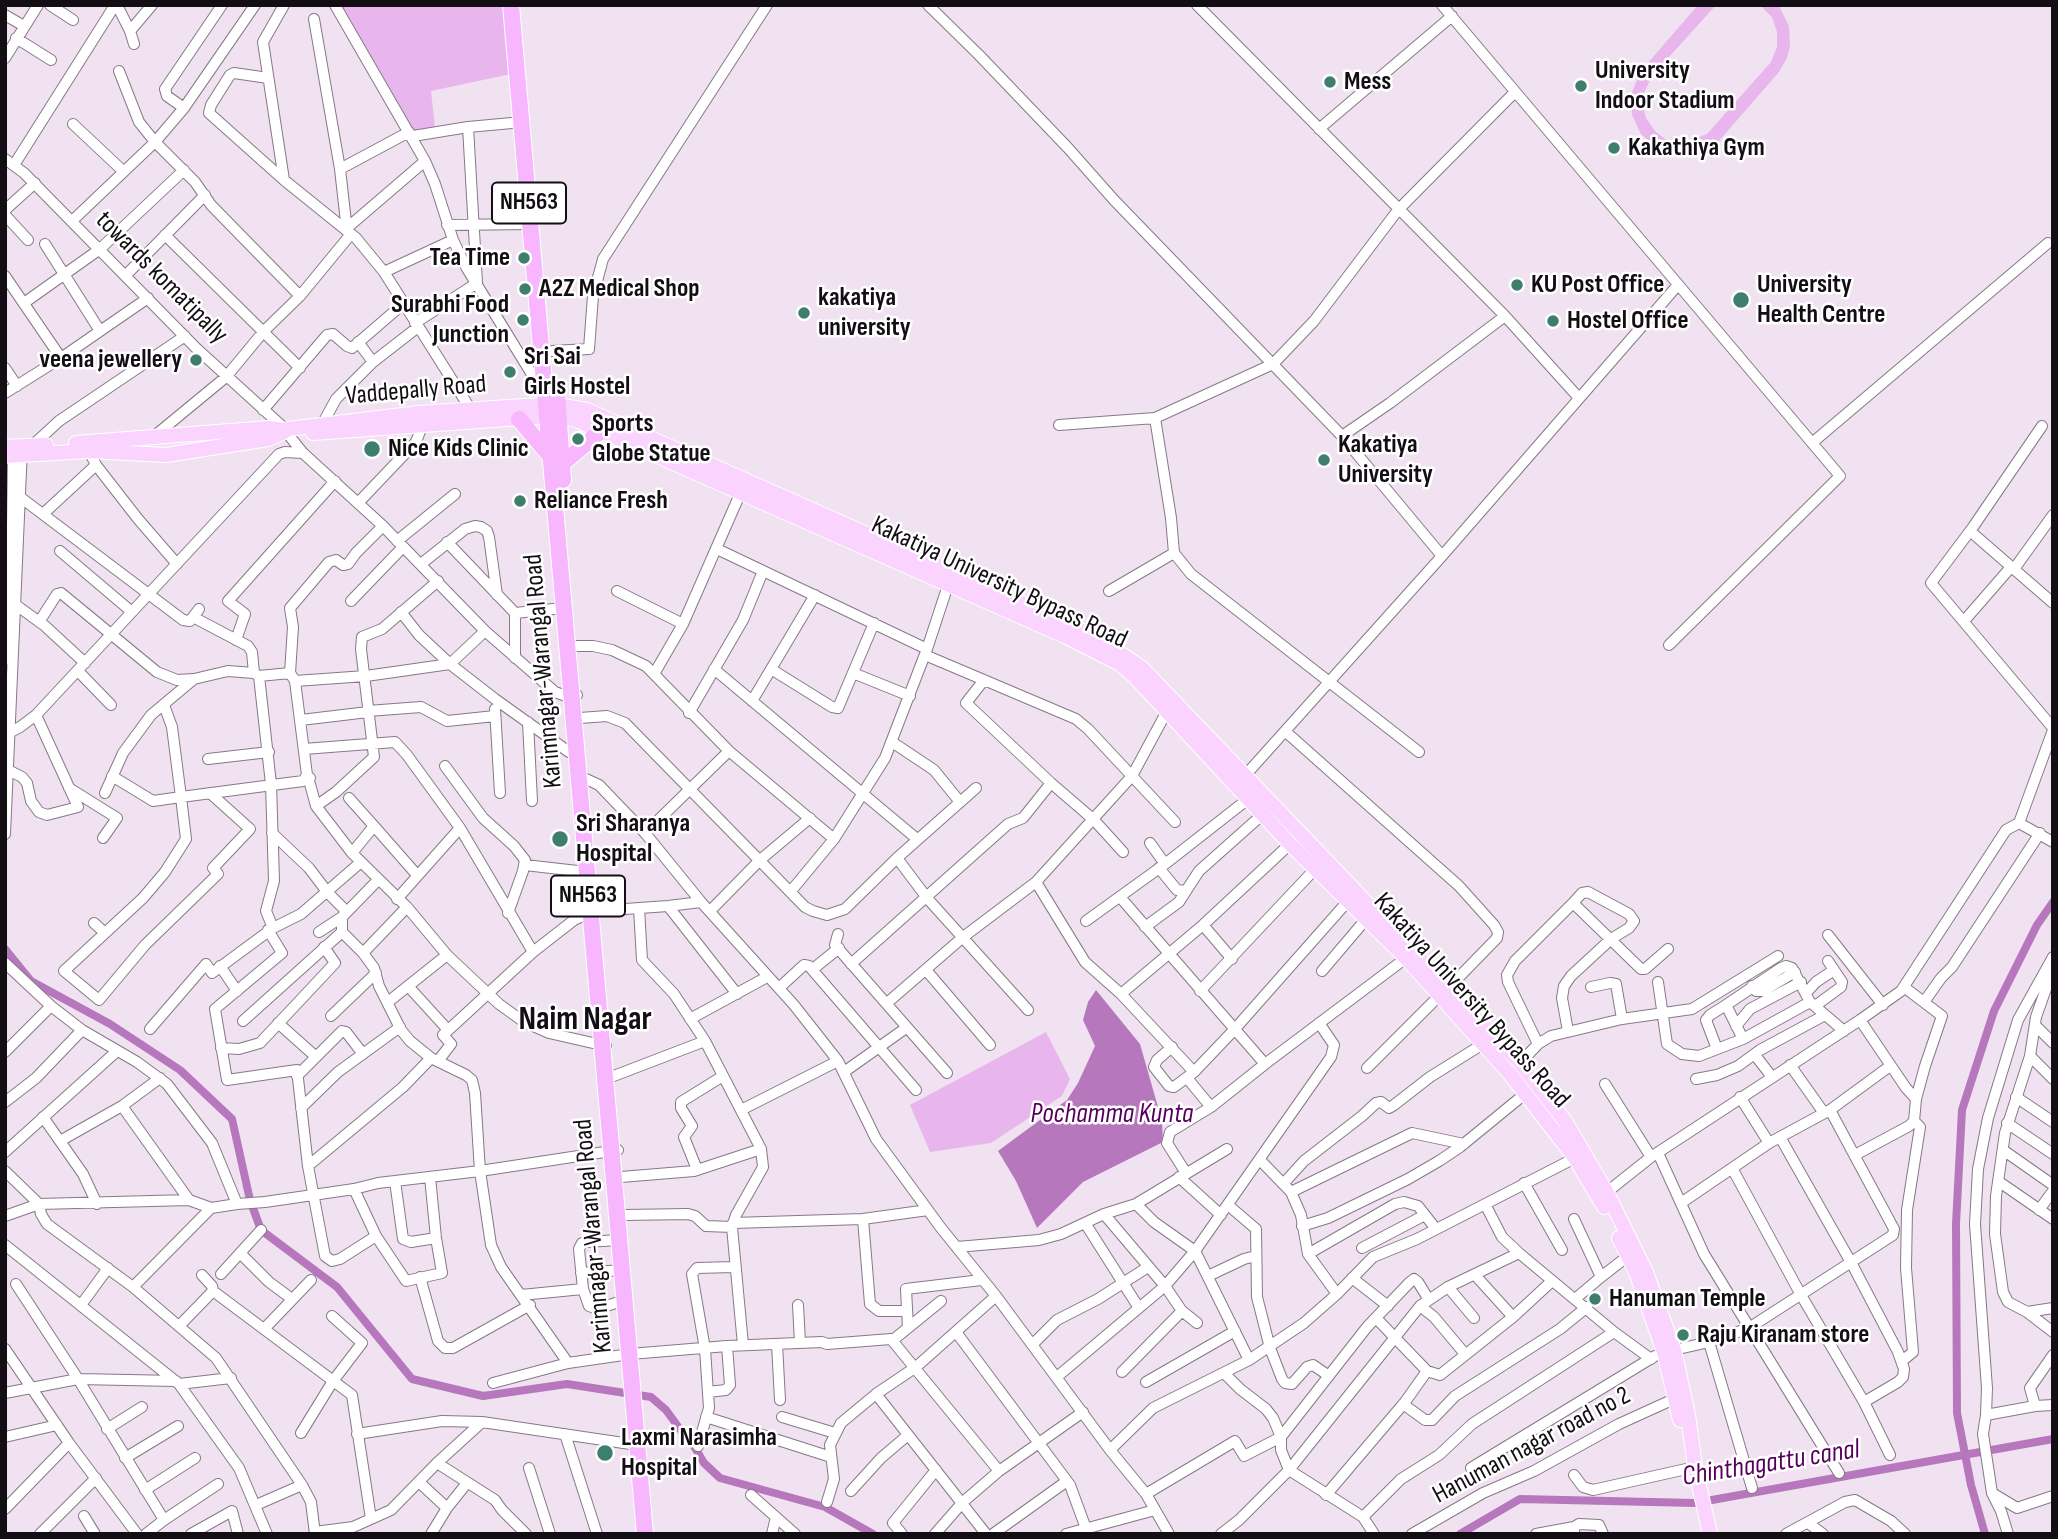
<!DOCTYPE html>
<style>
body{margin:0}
#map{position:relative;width:2058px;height:1539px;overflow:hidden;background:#f0e2f1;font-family:"Sofia Sans Condensed",sans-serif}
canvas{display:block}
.frame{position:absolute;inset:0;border:7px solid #120e13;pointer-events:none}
</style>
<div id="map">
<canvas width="2058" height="1539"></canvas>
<div class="frame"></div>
</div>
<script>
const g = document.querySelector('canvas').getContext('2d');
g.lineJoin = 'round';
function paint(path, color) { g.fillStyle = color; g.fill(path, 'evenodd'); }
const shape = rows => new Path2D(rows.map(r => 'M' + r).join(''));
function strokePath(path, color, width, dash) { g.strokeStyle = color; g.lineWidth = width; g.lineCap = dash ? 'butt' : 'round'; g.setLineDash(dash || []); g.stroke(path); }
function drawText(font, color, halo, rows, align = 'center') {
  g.font = font + ' "Sofia Sans Condensed",sans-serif'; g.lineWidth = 5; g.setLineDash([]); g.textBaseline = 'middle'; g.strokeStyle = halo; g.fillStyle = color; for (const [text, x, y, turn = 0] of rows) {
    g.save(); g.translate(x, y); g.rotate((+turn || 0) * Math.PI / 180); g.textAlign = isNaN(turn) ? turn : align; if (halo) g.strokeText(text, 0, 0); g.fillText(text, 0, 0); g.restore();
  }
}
paint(shape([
 [341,5,506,5,511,74,431,91,435,128,414,132],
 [1698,5,1716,5,1652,76,1644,93,1643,106,1646,118,1655,131,1665,139,1687,142,1707,134,1771,62,1777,47,1777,32,1772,17,1760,5,1778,5,1780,8,1789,26,1790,46,1787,58,1779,72,1718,142,1700,152,1676,154,1656,147,1641,134,1632,115,1631,95,1640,72],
 [1046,1032,1070,1079,1062,1096,991,1143,930,1152,910,1105]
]), '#e8b6ed');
paint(shape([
 [1096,990,1140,1044,1162,1121,1163,1142,1083,1182,1037,1228,1016,1181,998,1151,1067,1100,1078,1083,1095,1046,1083,1020,1088,1002]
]), '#b777bd');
strokePath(shape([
 [5,949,31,981,110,1024,180,1070,232,1119,250,1200,261,1230,337,1287,412,1379,483,1396,567,1384,651,1397,666,1410,682,1432,688,1436,704,1463,720,1478,825,1507,873,1534],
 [1460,1534,1520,1499,1695,1503,2053,1439],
 [1985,1534,1971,1485,1957,1413,1956,1224,1962,1110,1994,1011,2037,925,2053,902]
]), '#b777bd', 8);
const minor = shape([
 [50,5,73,20],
 [117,5,130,31,134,44],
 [284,5,263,42,284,180],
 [335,5,425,161,435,184,453,240,466,267,536,381,546,389],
 [928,5,979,55,1068,148,1114,200,1342,436,1442,556],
 [1197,5,1505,316,1579,398],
 [1442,5,1840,476,1669,645],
 [5,15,24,26],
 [314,19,340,169,347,231],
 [130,31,152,5],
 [16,38,51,60],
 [5,58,38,5],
 [119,71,139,122,155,142,195,182,211,205,300,296],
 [268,78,234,73,230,75,211,105,209,113,284,180,356,238,384,272,471,410],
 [184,108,167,96,165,89,222,5],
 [73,124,123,171],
 [1319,129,1452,16],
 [413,136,468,127,523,122],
 [5,159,24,173,197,349,284,428],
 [14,165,115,5],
 [340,169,409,132],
 [5,210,35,183],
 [5,215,28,240],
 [72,221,155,142,184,108,255,5],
 [447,225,531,224],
 [347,228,425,161],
 [165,235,300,368],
 [45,244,100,331],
 [384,272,453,240],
 [126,275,205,195],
 [5,276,61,358],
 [24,303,100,249,184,170],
 [415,323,477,283,468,127],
 [358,342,373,362],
 [552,351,589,349,593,296,603,259,767,5],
 [5,368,17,386],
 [5,393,61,358,148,298],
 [263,410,327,335,333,334,347,346,352,348,403,304],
 [1155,418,1171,518,1174,553,1191,574,1419,752],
 [323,423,336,399,373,362,418,327],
 [1059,425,1155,418,1273,364,1314,321,1398,210,1515,92],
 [2042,426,1973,527,1931,583,2053,728],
 [287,433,303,453,383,526,485,631,555,692,566,696,577,695],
 [1342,436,1390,403,1505,316],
 [152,438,226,377,264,331,300,296,351,234],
 [1812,443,2048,243],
 [33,445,59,421,185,336],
 [89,451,96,465,138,519,177,564],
 [20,497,183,620,190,621,199,609],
 [358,503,416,442,422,426],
 [43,514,96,465],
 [1970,531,2053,603],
 [397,541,455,494],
 [447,542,515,613,515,658],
 [717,549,927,649],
 [60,551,132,612],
 [421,564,465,529,475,526,481,527,487,531,489,537,497,595],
 [2014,569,2053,515],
 [617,591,683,624],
 [1109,591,1174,553],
 [351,601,403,547],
 [16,605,45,626,85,663],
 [401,612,419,635,450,664,495,699,569,752,576,753],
 [515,613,563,608],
 [193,617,248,646,252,652,254,673],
 [1964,621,2011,567],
 [39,622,57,594,61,593,157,672,177,680,194,679],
 [236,640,245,614,228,601,335,481],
 [574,646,593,646,612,650,646,666,729,751,834,839],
 [925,655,1076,719,1088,729,1175,822],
 [5,660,12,527,13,450],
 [714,669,917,839],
 [771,669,832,707,838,708,874,623],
 [78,671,111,705],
 [853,673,910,696],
 [654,674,683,624,740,494],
 [984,680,966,703,1051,783,1094,820,1123,852],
 [295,681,366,676,450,664,485,631],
 [752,701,815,595],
 [164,705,172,727,181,797,303,781,307,775,310,778],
 [495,709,500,793],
 [368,711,421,707,447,721,495,716],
 [689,713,743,620,763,571],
 [580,718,607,716,625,723,805,907,813,911,827,915,845,909,897,858],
 [301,720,368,712],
 [528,722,532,801],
 [1286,732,1459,886,1494,925,1498,932,1497,938,1460,976],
 [5,735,20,727,36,715,279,454,285,452,303,453],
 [892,742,934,770,960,802],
 [304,749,395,742,407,755,460,828,533,952],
 [208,759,269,752],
 [445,766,483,818,514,846,525,860,523,871,508,913],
 [10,771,22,777,27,783,31,801,39,812,47,815,78,807,36,715],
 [307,775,295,681,290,673,293,627,290,608,329,562,336,560,343,565,348,564,356,553,383,526],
 [112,776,153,801,181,797,186,839,165,872,143,898,64,971,99,1000,145,945,218,874,213,868,250,829,210,793],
 [586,779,599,785,645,833,701,902,794,1005,838,1061,876,1139,941,1228,996,1296,1110,1450,1146,1494,1169,1534],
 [1242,779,1442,556,1677,286],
 [310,784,316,806,352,853,407,907,447,955,499,1004,524,1022,549,1033,606,1046],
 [69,788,117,818,103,838],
 [976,788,897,858,927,898,1028,1010],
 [105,793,123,753,151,715,194,679,228,671,254,673,259,676,290,673],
 [349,798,374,826],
 [316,806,336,792,374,757,361,649,362,637,382,629,438,581],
 [2019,823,2053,730],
 [272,833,309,868,328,893,347,912],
 [645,833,729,751],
 [5,834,22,448],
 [1150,843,1165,864],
 [352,853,374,826,417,875],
 [525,865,586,872],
 [1159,868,1177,890,1186,891,1199,871,1263,814],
 [378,880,342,917,342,932,363,953,374,968,379,986,401,1030,410,1041,431,1058,466,1075,472,1080,475,1093,480,1171,491,1245,501,1267,568,1363],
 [1036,882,1085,962,1121,994,1194,1072],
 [791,891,834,839,885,758,927,649,950,579],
 [1120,897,1265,1064],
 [397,899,460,828],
 [668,906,737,994],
 [639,908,642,960,674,994,705,1041,761,1149,763,1167,736,1215,732,1227,743,1345],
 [597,911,668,906,701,902],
 [710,911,760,860,810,818],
 [1086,921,1165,864,1248,799],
 [94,923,105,933],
 [1203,925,1232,959],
 [1145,927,1179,902,1186,891],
 [273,928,301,914,361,862],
 [268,930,282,953,215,1009,227,1080,297,1070,308,1166,325,1256,332,1261,340,1259,376,1236],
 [319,932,342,917],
 [838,934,835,945,947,1073],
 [1828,935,1883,1005],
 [363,953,407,907],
 [5,963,51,1006,82,1030,137,1062,167,1084,212,1143,237,1204,265,1202,354,1189,378,1183,480,1171,618,1150],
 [851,964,1008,824,1023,818,1051,783],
 [220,966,237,991],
 [813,969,839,948],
 [2053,969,2036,1017,2030,1056,2005,1133,1996,1196,1995,1234,2003,1292,2008,1302,2027,1312,2053,1332],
 [926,970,990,1045],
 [1322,971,1367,918],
 [1658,982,1667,1044,1682,1054,1699,1056,1743,1039,1810,1002,1844,1031],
 [408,986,448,1030],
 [1752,986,1756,991,1763,991,1795,972],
 [1591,987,1610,983,1616,984,1622,1019],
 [779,988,804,965,809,966,916,1090],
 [1200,991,1315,869],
 [1806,993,1816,982,1834,970],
 [1121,994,1203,925,1290,844],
 [388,1002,447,955],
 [1924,1002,1941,978,1952,967,2040,833],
 [887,1003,962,938,1036,882,1132,776,1167,711],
 [1815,1006,1841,987,1842,982,1828,961],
 [331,1016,376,973],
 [690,1019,767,977],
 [1860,1020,1906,1088,1916,1099],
 [243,1021,342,932],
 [278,1023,315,1056],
 [2035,1025,2053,1043],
 [1736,1026,1750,1009,1801,982],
 [150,1029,206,964,212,973,273,928,266,911,274,881,271,784,259,676],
 [1568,1031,1562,998,1564,986,1571,976,1611,939,1629,928,1634,921,1629,914,1588,892,1582,893,1573,903],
 [1743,1039,1726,1005,1781,968,1786,966,1792,968,1810,1002],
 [1538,1044,1508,982,1507,975,1515,961,1573,903,1641,969,1645,969,1668,949],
 [1172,1047,1157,1060,1154,1067,1169,1086,1174,1087,1194,1072,1234,1030,1348,901],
 [221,1048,239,1049,260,1043,335,963,324,947],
 [1717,1049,1706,1020,1710,1015,1726,1005],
 [5,1052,51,1006],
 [1755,1055,1772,1077],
 [2030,1056,2053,1079],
 [438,1061,451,1044,443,1035,533,952,574,920,589,913],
 [1520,1063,1538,1044,1551,1036,1622,1019,1692,1009,1778,956],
 [1790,1065,1824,1113],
 [1367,1068,1440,995],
 [844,1072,906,1028],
 [297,1076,342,1031,346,1032,363,1054],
 [611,1077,705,1041],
 [1187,1078,1211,1107],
 [1696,1079,1717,1075,1738,1066,1760,1050,1825,1015],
 [1605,1084,1651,1157],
 [1740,1097,1769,1143],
 [2016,1097,2053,1122],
 [5,1102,36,1078,82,1030],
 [122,1106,189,1200],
 [301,1108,338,1072,400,1027],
 [741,1110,838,1061],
 [43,1117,83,1174,97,1204],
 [2007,1123,2053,1154],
 [1780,1137,1853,1266,1898,1352,1904,1369,1903,1377,1898,1382,1864,1402],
 [60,1141,122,1106,160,1078],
 [2003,1150,2053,1185],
 [5,1152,117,1051],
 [1658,1153,1704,1254,1839,1473],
 [1855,1155,1909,1126,1914,1121,1916,1099,1925,1066,1942,1016,1904,987],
 [1260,1160,1291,1192,1301,1215,1308,1254,1337,1294],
 [308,1166,403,1087,431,1058],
 [1732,1168,1801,1295,1864,1402,1890,1455],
 [5,1171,39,1204,41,1214,47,1224,133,1287,216,1358,302,1485,311,1502,315,1534],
 [694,1171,761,1149],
 [1186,1173,1167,1143,1170,1132,1211,1107,1265,1064,1406,958],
 [621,1177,694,1171,696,1167,684,1137,692,1126,681,1108,681,1102,723,1076],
 [1179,1177,1221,1215],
 [395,1181,403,1239,411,1242,436,1238],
 [1998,1181,2053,1219],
 [1284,1183,1304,1161,1362,1116,1376,1103,1381,1102,1389,1108,1394,1105,1430,1077,1483,1044],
 [1524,1183,1562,1250],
 [354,1189,376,1236,406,1281,442,1273,436,1238,430,1177],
 [1291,1192,1412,1133,1464,1144],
 [1602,1196,1651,1157,1860,1020,1901,991,2006,830,2019,823,2053,842],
 [1681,1203,1769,1143,1830,1110,1890,1066],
 [1136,1204,1154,1222,1195,1251,1249,1360],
 [1485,1204,1502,1237,1519,1253],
 [1228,1205,1256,1229,1257,1297,1270,1348,1282,1379,1285,1383,1292,1384,1307,1367,1313,1365,1329,1376],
 [2039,1210,2053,1191],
 [1104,1214,1165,1286,1182,1311,1197,1323],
 [625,1215,688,1214,695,1216,706,1226,732,1227],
 [5,1216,39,1204,189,1200,211,1208,237,1204],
 [1574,1219,1601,1277,1628,1256],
 [733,1223,863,1219],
 [1085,1223,1139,1308],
 [1302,1226,1328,1218,1408,1179,1439,1161,1460,1147,1526,1093],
 [619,1240,586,1242,582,1243,579,1249,583,1289,589,1306,597,1309,625,1300],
 [5,1245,179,1384,239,1468,267,1534],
 [957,1247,1039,1240,1061,1234,1104,1214,1136,1204,1227,1149],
 [1362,1248,1425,1215],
 [240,1253,269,1282,292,1299],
 [1308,1254,1395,1204,1404,1202,1418,1206,1436,1229],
 [581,1273,622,1270],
 [221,1274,261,1230],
 [202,1275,212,1286,213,1291,352,1395,371,1519],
 [1475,1275,1513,1317],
 [1208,1276,1244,1259,1256,1256],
 [420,1277,438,1341,445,1348,453,1348,530,1305],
 [1352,1278,1388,1306],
 [16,1284,78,1379,164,1520,218,1484],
 [133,1287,211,1208],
 [1448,1287,1474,1318],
 [521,1295,583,1289],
 [1575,1299,1601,1277],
 [81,1305,108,1268],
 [798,1305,800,1343],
 [1420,1306,1434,1317,1465,1354],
 [906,1311,879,1311,870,1304,863,1219,928,1210],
 [2027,1312,2053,1308],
 [1376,1318,1427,1371],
 [180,1325,213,1291],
 [908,1328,906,1289,981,1280],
 [264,1329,311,1280],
 [956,1332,1070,1485,1088,1534],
 [893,1340,941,1301],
 [1709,1342,1752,1488],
 [777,1344,780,1400],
 [1033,1344,1057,1320,1098,1299,1148,1267],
 [5,1349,69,1443,137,1534],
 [1674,1350,1709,1342,1749,1328,1893,1235,1894,1229,1830,1110],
 [1902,1361,1913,1352,1906,1268,1907,1210,1920,1127,1914,1121],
 [1122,1372,1182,1311],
 [1224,1373,1240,1389,1266,1409,1273,1418,1281,1437,1281,1450,1289,1470,1363,1517,1374,1534],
 [1058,1376,1165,1286,1195,1251,1331,1057,1334,1045,1319,1023],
 [1146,1382,1235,1331],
 [493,1383,568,1363,630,1354,727,1346,822,1342,827,1344,891,1339,999,1471],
 [179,1384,231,1378],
 [708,1392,726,1390,730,1385,727,1346],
 [5,1393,78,1379,176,1381],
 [876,1394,986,1534],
 [1403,1404,1425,1420,1432,1420,1455,1396,1560,1329,1587,1307],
 [2035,1406,2053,1405],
 [1986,1415,2035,1406,2030,1388,2053,1355],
 [706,1417,831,1457],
 [782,1417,835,1433],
 [107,1429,142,1407],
 [301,1433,333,1381,362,1343,332,1316],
 [357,1434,442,1421,482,1422,637,1445],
 [565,1434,597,1534],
 [5,1437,57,1425],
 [698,1446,709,1408,705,1349,692,1274,697,1268,734,1267],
 [1110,1450,1153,1408,1249,1360,1304,1323,1337,1294,1373,1257,1417,1239,1575,1158],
 [125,1458,178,1426],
 [437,1463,495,1500,502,1510,526,1534],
 [529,1468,550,1534],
 [1471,1468,1655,1356],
 [1574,1475,1583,1487,1593,1490,1695,1467],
 [419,1482,447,1508,431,1534],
 [145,1490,195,1458],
 [851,1491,881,1458,908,1435],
 [1992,1493,2017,1508,2053,1496],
 [1146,1494,1235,1441,1244,1456,1281,1437,1367,1327,1410,1282,1414,1279,1418,1282,1429,1300],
 [751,1495,795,1534],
 [1326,1495,1405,1402,1427,1371,1440,1375,1513,1317,1552,1281],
 [827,1502,834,1479,830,1445,841,1423,876,1394,916,1367,996,1296],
 [256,1505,302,1485],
 [447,1508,467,1483],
 [5,1509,69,1443],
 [84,1516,95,1534],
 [1363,1517,1401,1479,1439,1455,1472,1424,1614,1332],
 [1808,1523,1823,1534],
 [315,1532,353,1527,391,1510,437,1463,482,1422],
 [40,1534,96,1478],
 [146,1534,164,1520],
 [191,1534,232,1511,238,1534],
 [772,1534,776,1517],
 [902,1534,893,1523,936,1470],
 [935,1534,963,1502,999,1471,1083,1412],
 [993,1534,1067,1481],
 [1066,1534,1155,1510],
 [1221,1534,1239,1520,1289,1470,1420,1306,1448,1287,1519,1253,1614,1332,1651,1359],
 [1412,1534,1483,1493,1534,1471,1619,1424,1674,1399],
 [1536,1534,1574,1527],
 [1574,1534,1574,1527,1579,1524,1599,1525,1603,1534],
 [1786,1534,1845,1502,1855,1500,1891,1521,1905,1534],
 [2008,1534,2001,1511,1992,1493,1983,1434,1986,1415,1987,1388,1975,1224,1978,1169,1988,1118,2018,1020,2053,957]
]);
const major = shape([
 [288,429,419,413,524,406,557,405,587,410,1011,598,1096,637,1142,668,1520,1063,1565,1121,1607,1193,1646,1272,1674,1350,1688,1415,1695,1467,1710,1534],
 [313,433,548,416,574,419,1067,637,1120,664,1135,677,1290,844,1406,958,1510,1074,1575,1158,1604,1207],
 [76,443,269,428,283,430],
 [5,447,46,445],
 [5,456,89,451,166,455,268,439,284,432],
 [1619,1238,1636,1272,1664,1352,1680,1420]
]);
const highway = shape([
 [511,5,645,1534],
 [557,394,563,480],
 [519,419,551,457],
 [562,464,602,430]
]);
strokePath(minor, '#867987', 12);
strokePath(major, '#fff', 16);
strokePath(highway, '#fff', 18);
strokePath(minor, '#fff', 10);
strokePath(major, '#fad3fe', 14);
strokePath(highway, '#f7b6fd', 16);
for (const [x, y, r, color] of [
 [1330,82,7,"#3e7e6d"],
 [1581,86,7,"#3e7e6d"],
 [1614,148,7,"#3e7e6d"],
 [524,258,7,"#3e7e6d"],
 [1517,285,7,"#3e7e6d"],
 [525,289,7,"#3e7e6d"],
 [1741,300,9,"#3e7e6d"],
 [804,313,7,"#3e7e6d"],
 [523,320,7,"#3e7e6d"],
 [1553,321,7,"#3e7e6d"],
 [196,360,7,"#3e7e6d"],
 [510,372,7,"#3e7e6d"],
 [578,439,7,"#3e7e6d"],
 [372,449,9,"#3e7e6d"],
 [1324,460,7,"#3e7e6d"],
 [520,501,7,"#3e7e6d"],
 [560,839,9,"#3e7e6d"],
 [1595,1299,7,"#3e7e6d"],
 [1683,1335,7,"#3e7e6d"],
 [605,1453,9,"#3e7e6d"]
]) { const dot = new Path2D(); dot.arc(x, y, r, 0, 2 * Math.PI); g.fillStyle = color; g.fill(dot); strokePath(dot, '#fff', 2.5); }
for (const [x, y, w] of [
 [529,203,74],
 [588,896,74]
]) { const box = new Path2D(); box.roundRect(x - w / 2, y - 20.5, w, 41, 5); g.fillStyle = '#fff'; g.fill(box); strokePath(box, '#120e13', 2); }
drawText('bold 24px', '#120e13', null, [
 ["NH563",529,203],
 ["NH563",588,896]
]);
drawText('bold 26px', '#120e13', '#fff', [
 ["University",1595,71],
 ["Indoor Stadium",1595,101],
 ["Mess",1344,82],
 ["Kakathiya Gym",1628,148],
 ["Tea Time",510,258,"right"],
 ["KU Post Office",1531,285],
 ["University",1757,285],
 ["Health Centre",1757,315],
 ["A2Z Medical Shop",539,289],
 ["kakatiya",818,298],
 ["university",818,328],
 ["Surabhi Food",509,305,"right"],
 ["Junction",509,335,"right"],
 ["Hostel Office",1567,321],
 ["Sri Sai",524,357],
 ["Girls Hostel",524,387],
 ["veena jewellery",182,360,"right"],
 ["Sports",592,424],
 ["Globe Statue",592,454],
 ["Kakatiya",1338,445],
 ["University",1338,475],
 ["Nice Kids Clinic",388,449],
 ["Reliance Fresh",534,501],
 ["Sri Sharanya",576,824],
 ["Hospital",576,854],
 ["Hanuman Temple",1609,1299],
 ["Raju Kiranam store",1697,1335],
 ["Laxmi Narasimha",621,1438],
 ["Hospital",621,1468]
], 'left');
drawText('26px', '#120e13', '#fff', [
 ["towards komatipally",161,278,45],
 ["Vaddepally Road",416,391,-5],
 ["Kakatiya University Bypass Road",999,583,25],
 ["Karimnagar-Warangal Road",544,671,-95],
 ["Kakatiya University Bypass Road",1471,1001,48],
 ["Karimnagar-Warangal Road",594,1236,-95],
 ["Hanuman nagar road no 2",1532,1446,-28]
]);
drawText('italic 28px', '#56005e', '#fff', [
 ["Pochamma Kunta",1112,1115],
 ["Chinthagattu canal",1771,1464,-9]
]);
drawText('bold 33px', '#120e13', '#fff', [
 ["Naim Nagar",585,1021]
]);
</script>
